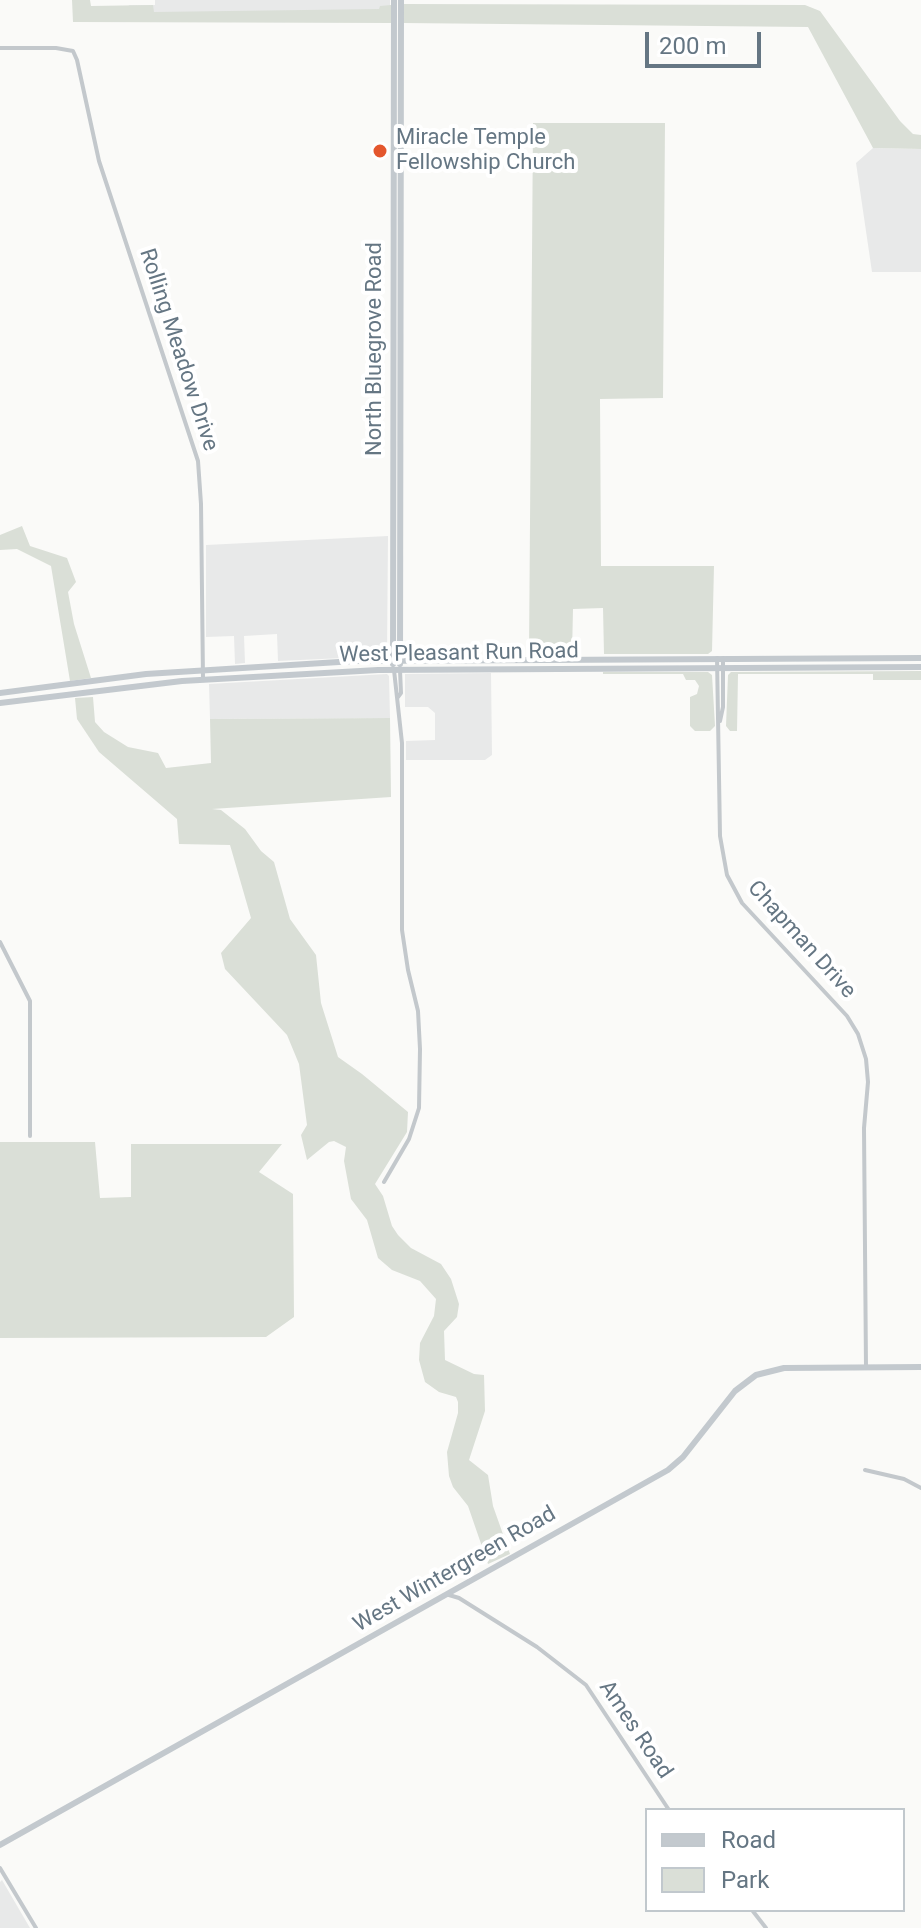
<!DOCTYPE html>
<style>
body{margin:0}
#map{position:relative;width:921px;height:1928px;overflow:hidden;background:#fafaf8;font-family:Roboto,sans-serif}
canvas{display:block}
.legend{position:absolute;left:645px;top:1808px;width:260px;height:104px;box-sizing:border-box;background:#fff;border:2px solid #c1c8cd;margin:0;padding:10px 14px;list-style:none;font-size:24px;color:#657683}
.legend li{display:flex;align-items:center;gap:16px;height:40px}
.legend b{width:40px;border:2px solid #c1c8cd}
.scale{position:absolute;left:645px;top:32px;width:116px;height:36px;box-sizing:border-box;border:4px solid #657683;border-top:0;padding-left:10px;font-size:24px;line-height:28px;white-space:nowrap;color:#657683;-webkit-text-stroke:6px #fff;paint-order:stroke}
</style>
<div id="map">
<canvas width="921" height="1928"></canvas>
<ul class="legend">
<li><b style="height:10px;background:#c3c9ce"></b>Road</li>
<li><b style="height:22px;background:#dadfd7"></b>Park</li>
</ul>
<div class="scale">200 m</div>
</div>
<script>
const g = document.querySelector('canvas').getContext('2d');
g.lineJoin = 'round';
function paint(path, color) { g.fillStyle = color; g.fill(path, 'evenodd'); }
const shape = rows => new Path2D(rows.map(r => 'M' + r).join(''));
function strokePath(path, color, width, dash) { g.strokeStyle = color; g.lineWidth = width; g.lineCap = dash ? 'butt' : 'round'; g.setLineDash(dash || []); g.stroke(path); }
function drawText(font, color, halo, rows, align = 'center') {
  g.font = font + ' Roboto,sans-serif'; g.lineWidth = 8; g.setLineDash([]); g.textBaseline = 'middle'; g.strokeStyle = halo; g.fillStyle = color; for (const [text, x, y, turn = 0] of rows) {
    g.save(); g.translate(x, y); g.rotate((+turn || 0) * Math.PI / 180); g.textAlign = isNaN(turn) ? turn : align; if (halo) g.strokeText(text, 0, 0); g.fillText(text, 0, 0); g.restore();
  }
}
paint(shape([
 [155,0,390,0,390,16,128,16,129,5,155,5],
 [873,148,921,149,921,272,872,272,856,163],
 [388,536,387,656,278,661,277,634,244,636,245,663,235,664,234,636,206,637,206,545],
 [491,673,492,755,485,760,406,760,406,741,435,740,435,713,428,707,405,707,405,674],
 [387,674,389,676,390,718,210,719,209,684],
 [2,1880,30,1928,0,1928,0,1882]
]), '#e8e9e9');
paint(shape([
 [72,0,90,0,91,6,153,5,154,12,379,9,380,6,391,5,391,23,73,22],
 [404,4,805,5,820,11,900,121,913,134,921,135,921,149,873,148,808,27,403,23],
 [533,123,665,123,663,398,600,399,601,566,714,566,712,651,708,654,604,654,603,608,573,609,572,654,529,654],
 [22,526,30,546,67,558,76,582,68,592,74,624,91,678,70,681,51,566,17,549,0,550,0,535],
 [921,671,921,680,873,680,873,674,738,674,737,731,730,731,726,726,728,675,731,672],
 [603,672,708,672,712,675,715,726,710,731,695,731,690,726,690,697,697,694,699,686,695,680,686,680,683,674,603,674],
 [93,697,95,722,104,732,128,747,158,753,166,768,211,763,210,719,390,718,391,797,212,809,221,810,245,829,261,851,274,862,290,919,316,955,321,1003,338,1057,362,1074,408,1112,407,1132,375,1184,383,1196,392,1226,398,1235,411,1248,441,1264,451,1279,459,1304,457,1317,444,1331,445,1360,474,1374,484,1375,485,1411,469,1460,488,1475,493,1506,510,1554,488,1564,468,1506,453,1487,449,1476,447,1452,458,1413,458,1402,456,1397,439,1392,425,1382,419,1360,420,1343,434,1316,436,1299,420,1281,392,1270,378,1258,367,1220,351,1199,344,1161,346,1147,334,1141,329,1142,307,1160,301,1135,307,1125,299,1064,287,1035,225,969,221,953,251,918,230,845,179,844,177,819,99,752,77,719,75,698],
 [0,1142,95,1142,100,1198,131,1197,131,1144,282,1144,259,1172,293,1194,294,1317,266,1337,0,1338]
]), '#dadfd7');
strokePath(shape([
 [0,48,56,48,73,51,77,60,99,161,198,461,201,504,203,679],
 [717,658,720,836,727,875,742,903,847,1016,858,1034,866,1059,868,1082,864,1128,866,1368],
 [398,697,401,693,400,670],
 [720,721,723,707,723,658],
 [0,942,30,1001,30,1136],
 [384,1182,409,1139,419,1108,420,1049,418,1011,408,970,402,930,402,743,394,670],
 [865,1470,904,1479,921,1488],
 [449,1595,459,1598,537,1647,586,1685,669,1810],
 [0,1868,36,1928],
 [752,1910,766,1928]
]), '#c3c8cc', 4);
strokePath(shape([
 [393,664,394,0],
 [400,664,401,0],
 [0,693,146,674,355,661,921,658],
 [0,703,182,681,378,670,921,667],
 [0,1845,668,1470,683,1457,735,1391,756,1375,784,1368,921,1367]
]), '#c3c9ce', 6);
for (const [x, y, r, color] of [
 [380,151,8,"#e4572e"]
]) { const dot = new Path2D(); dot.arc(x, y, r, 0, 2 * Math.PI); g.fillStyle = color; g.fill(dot); strokePath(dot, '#fff', 3); }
drawText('22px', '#657683', '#fff', [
 ["Miracle Temple",396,138],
 ["Fellowship Church",396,163]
], 'left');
drawText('22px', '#657683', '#fff', [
 ["North Bluegrove Road",375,349,-90],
 ["Rolling Meadow Drive",178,350,72],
 ["West Pleasant Run Road",459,654,-1],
 ["Chapman Drive",801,940,48],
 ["West Wintergreen Road",455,1570,-30],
 ["Ames Road",635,1730,56]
]);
</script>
